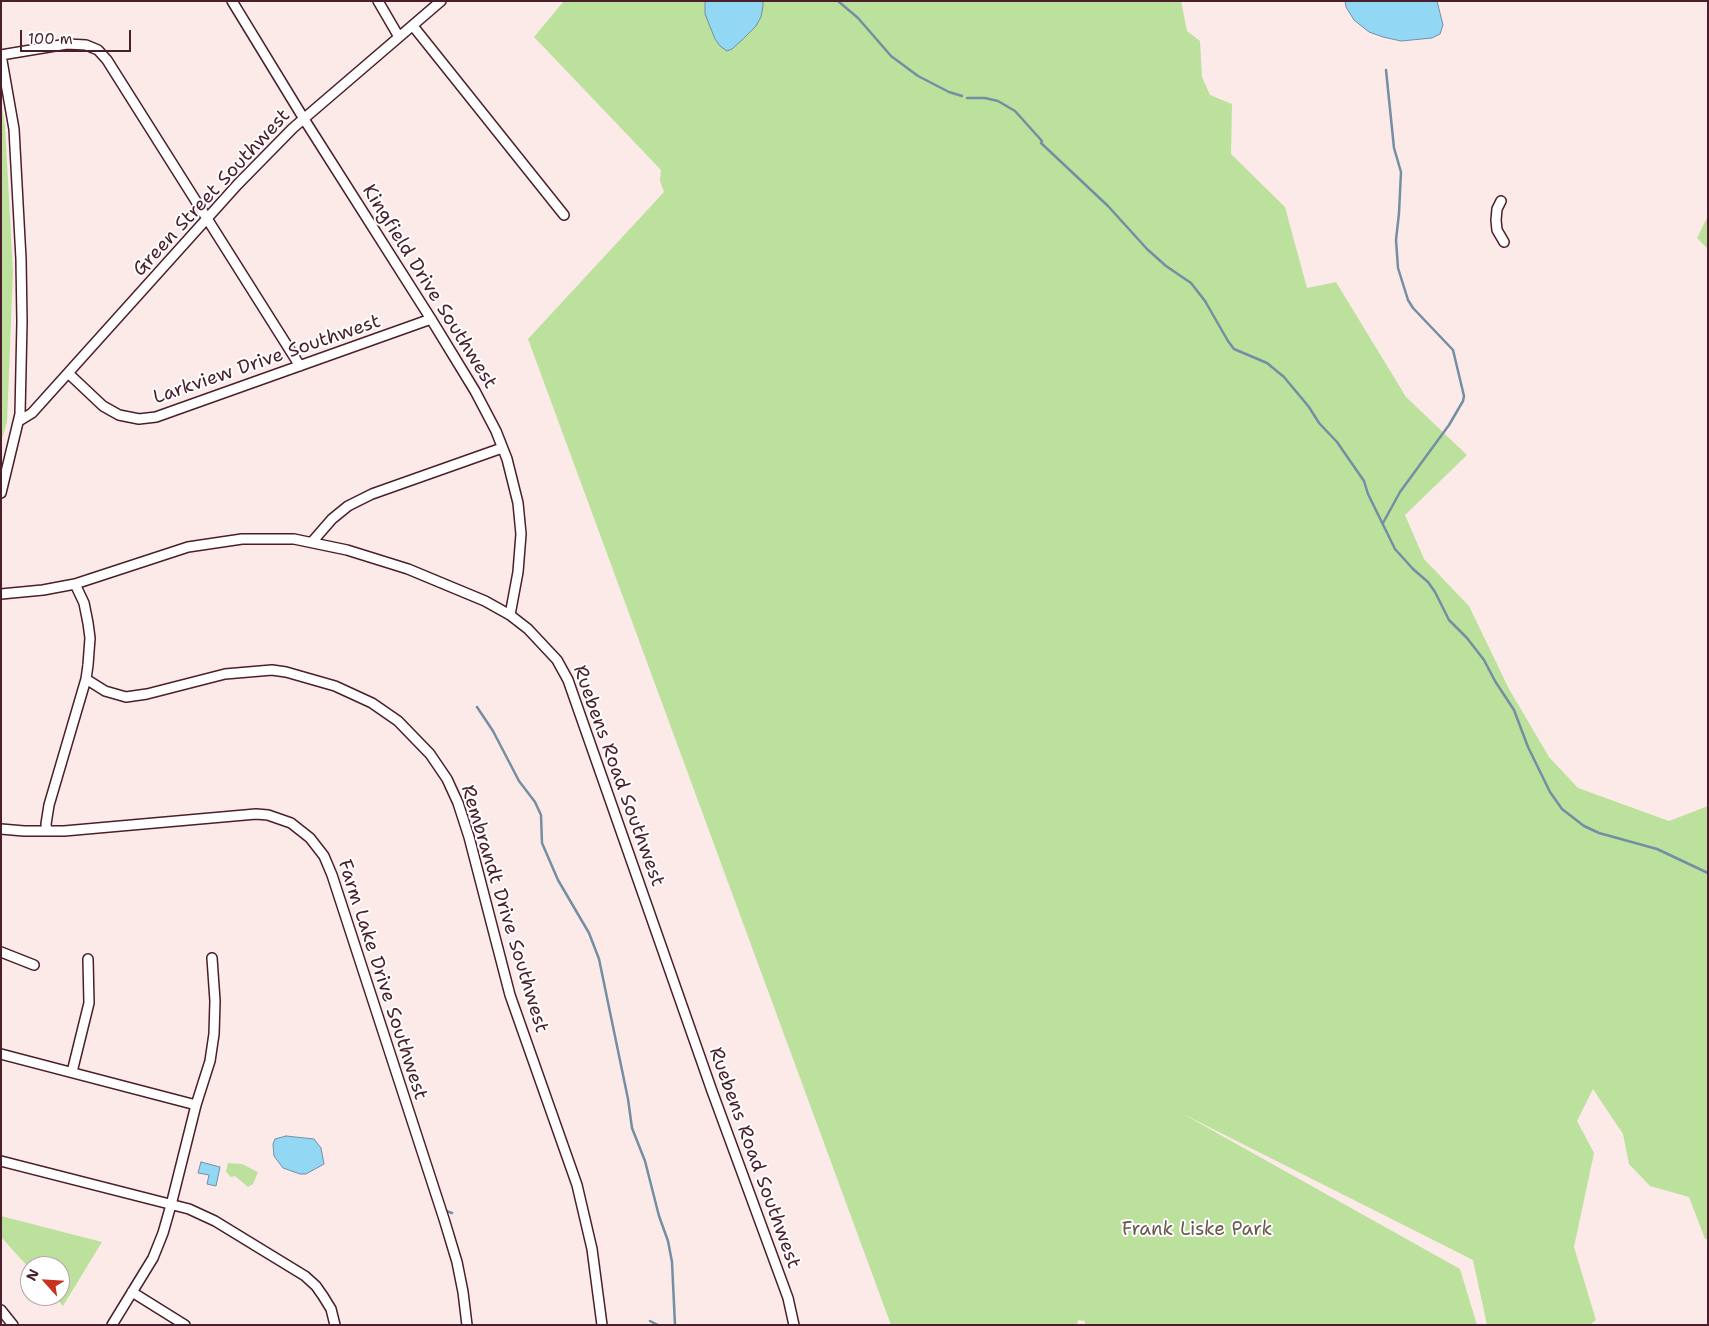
<!DOCTYPE html>
<style>
body{margin:0}
#map{position:relative;width:1709px;height:1326px;overflow:hidden;background:#fceae9;font-family:"Shantell Sans",sans-serif}
canvas{display:block}
.frame{position:absolute;inset:0;border:2px solid #4a1f2b;pointer-events:none}
.north{position:absolute;left:20px;top:1256px;width:50px;height:50px;box-sizing:border-box;background:#fff;border:1px solid #b7a5aa;border-radius:50%;rotate:296deg;font-size:14px;font-weight:700;line-height:20px;text-align:center;color:#4a1f2b}
.north::after{content:'';display:block;margin:auto;width:18px;height:22px;background:#c8321e;clip-path:polygon(50% 0,100% 100%,50% 72%,0 100%)}
.scale{position:absolute;left:20px;top:30px;width:111px;height:22px;box-sizing:border-box;border:2px solid #4a1f2b;border-top:0;padding-left:6px;font-size:15px;line-height:18px;white-space:nowrap;color:#4a1f2b;-webkit-text-stroke:4px #fff;paint-order:stroke}
</style>
<div id="map">
<canvas width="1709" height="1326"></canvas>
<div class="frame"></div>
<div class="north">N</div>
<div class="scale">100 m</div>
</div>
<script>
const c = document.querySelector('canvas').getContext('2d');
c.lineJoin = 'round';
function fillPath(path, color) {
  c.fillStyle = color;
  c.fill(path, 'evenodd');
}
function toPath(rows) {
  const path = new Path2D();
  for (const r of rows) {
    path.moveTo(r[0], r[1]);
    for (let i = 2; i < r.length; i += 2) path.lineTo(r[i], r[i + 1]);
  }
  return path;
}
function strokePath(path, color, width, dash) {
  c.strokeStyle = color;
  c.lineWidth = width;
  c.lineCap = dash ? 'butt' : 'round';
  c.setLineDash(dash || []);
  c.stroke(path);
}
function write(font, color, halo, rows, align = 'center') {
  c.font = font + ' "Shantell Sans",sans-serif';
  c.lineWidth = 4;
  c.setLineDash([]);
  c.textBaseline = 'middle';
  c.strokeStyle = halo;
  c.fillStyle = color;
  for (const [text, x, y, turn = 0] of rows) {
    c.save();
    c.translate(x, y);
    c.rotate((+turn || 0) * Math.PI / 180);
    c.textAlign = isNaN(turn) ? turn : align;
    if (halo) c.strokeText(text, 0, 0);
    c.fillText(text, 0, 0);
    c.restore();
  }
}
const green = toPath([
 [564,1,1181,1,1187,31,1200,41,1202,77,1210,95,1232,104,1231,154,1285,207,1307,288,1336,282,1406,397,1467,455,1405,515,1424,559,1469,606,1509,689,1549,757,1578,788,1669,821,1708,806,1708,1239,1705,1239,1689,1197,1650,1186,1629,1164,1623,1134,1593,1089,1577,1121,1594,1153,1574,1247,1596,1320,1590,1325,1487,1325,1473,1260,1183,1114,1460,1269,1477,1325,1085,1325,1085,1321,1078,1320,1077,1325,891,1325,528,339,664,192,660,181,661,170,534,37],
 [1,102,5,126,13,272,7,422,1,442],
 [1708,216,1708,249,1697,238],
 [228,1163,242,1164,258,1172,253,1184,248,1187,235,1176,231,1177,226,1172],
 [1,1216,102,1242,63,1306,54,1296,60,1296,60,1266,30,1266,30,1269,1,1237]
]);
const water = toPath([
 [705,1,763,1,763,6,761,17,756,26,743,39,732,49,727,51,720,46,715,39,705,14,705,1],
 [1345,1,1437,1,1443,25,1440,34,1432,38,1401,41,1383,37,1369,32,1354,20,1346,7,1345,1],
 [286,1136,314,1139,321,1148,324,1164,306,1174,300,1174,283,1168,274,1156,273,1144,275,1139,286,1136],
 [201,1162,220,1167,216,1186,207,1184,209,1175,198,1173,201,1162]
]);
const stream = toPath([
 [838,1,858,18,891,56,918,76,949,92,962,96],
 [967,98,985,98,998,101,1015,111,1042,141,1041,143,1108,206,1147,249,1166,266,1191,283,1205,301,1228,341,1234,349,1267,363,1284,377,1309,407,1319,423,1337,442,1364,481,1368,494,1395,549,1413,569,1428,582,1435,592,1449,620,1467,638,1484,660,1495,681,1514,710,1528,747,1550,792,1562,809,1584,826,1599,833,1657,849,1708,873],
 [1383,523,1400,492,1449,425,1463,401,1464,396,1453,350,1413,308,1408,300,1398,268,1396,240,1399,213,1401,172,1394,148,1386,70],
 [477,707,493,731,519,781,535,802,541,815,542,843,558,880,589,933,599,959,628,1099,632,1128,645,1161,659,1216,668,1241,672,1262,675,1325],
 [446,1211,452,1213],
 [650,1321,658,1325]
]);
const minor = toPath([
 [232,1,304,119,431,319,475,391,496,431,507,459,518,503,521,534,518,572,510,615],
 [378,1,399,37],
 [413,26,564,215],
 [1,55,67,44,86,45,98,50,107,60,300,366],
 [1,55,14,129,21,259,22,322,20,414,1,493],
 [1501,201,1497,209,1496,220,1497,230,1504,242],
 [68,373,103,406,119,415,139,419,156,417,431,319],
 [19,421,32,413,238,184,293,128,441,1],
 [312,542,332,519,348,506,372,494,502,448],
 [1,594,43,590,75,584,188,547,242,539,294,539,347,550,408,569,485,601,510,615,528,629,557,660,568,680,712,1091,788,1298,794,1325],
 [86,679,105,691,126,697,147,694,225,674,272,670,286,672,335,686,372,703,398,721,430,754,447,779,458,803,469,837,510,995,577,1185,592,1249,602,1325],
 [1,829,24,831,64,831,256,814,268,815,291,823,310,838,324,856,332,875,444,1219,457,1262,463,1292,467,1325],
 [47,831,46,824,49,805,86,679,88,665,90,638,88,623,84,603,75,584],
 [1,952,34,965],
 [1,1054,196,1105],
 [72,1072,89,1003,88,959],
 [1,1161,189,1209,215,1221,305,1276,316,1286,323,1296,331,1309,335,1325],
 [132,1292,185,1325],
 [1,1310,13,1325],
 [112,1325,153,1258,163,1233,171,1205,196,1105,210,1061,214,1034,215,1001,212,958]
]);
const streetNames = [
 ["Green Street Southwest",212,193,-47],
 ["Kingfield Drive Southwest",429,287,58],
 ["Larkview Drive Southwest",267,360,-19],
 ["Ruebens Road Southwest",618,776,70],
 ["Rembrandt Drive Southwest",504,909,73],
 ["Farm Lake Drive Southwest",382,980,72],
 ["Ruebens Road Southwest",754,1158,70]
];
const parkNames = [
 ["Frank Liske Park",1197,1230]
];
fillPath(green, '#bbe19c');
fillPath(water, '#92d8f4');
strokePath(water, '#758ea4', 1);
strokePath(stream, '#758ea4', 2.5);
strokePath(minor, '#4a1f2b', 12);
strokePath(minor, '#fff', 9);
write('19px', '#4a1f2b', '#fff', streetNames);
write('19px', '#6c594d', '#fff', parkNames);
</script>
